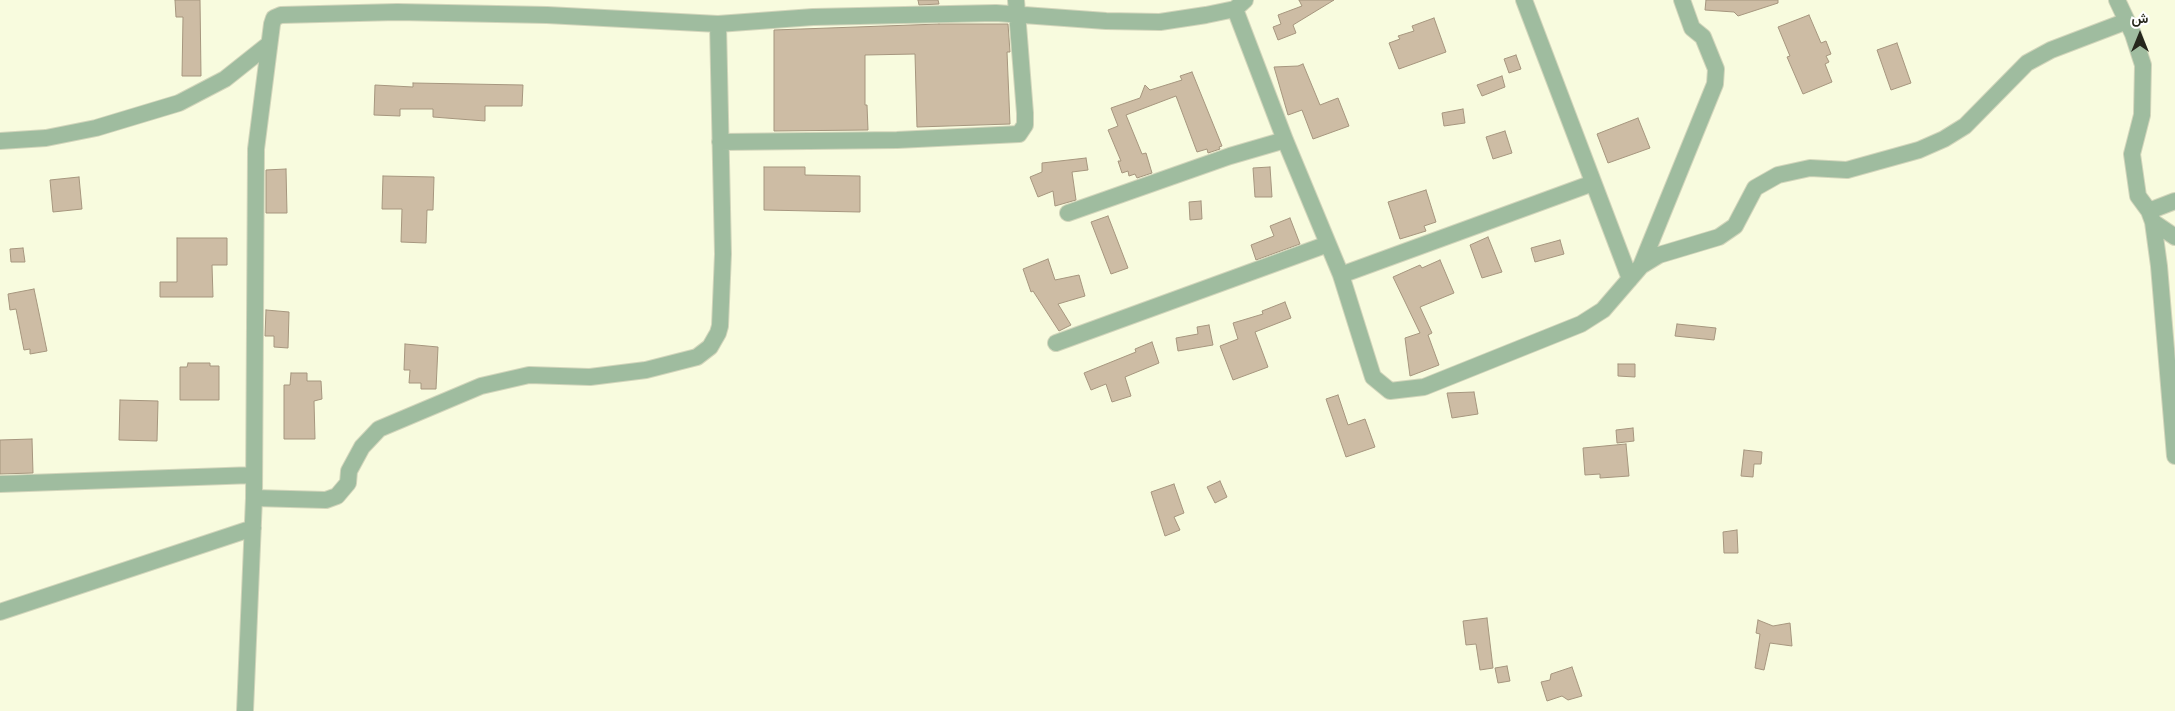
<!DOCTYPE html>
<meta charset="utf-8">
<style>
body{margin:0}
#map{position:relative;width:2175px;height:711px;overflow:hidden;background:#f8fbde;font-family:Overpass,Vazirmatn,sans-serif}
canvas{display:block}
.north{position:absolute;left:2115px;top:10px;width:50px;height:50px;-webkit-text-stroke:4px #fff;paint-order:stroke;rotate:0deg;font-size:14px;font-weight:700;line-height:20px;text-align:center;color:#26271c}
.north::after{content:'';display:block;margin:auto;width:18px;height:22px;background:#26271c;clip-path:polygon(50% 0,100% 100%,50% 72%,0 100%)}
</style>
<div id="map">
<canvas width="2175" height="711"></canvas>
<div class="north">ش</div>
</div>
<script>
const c = document.querySelector('canvas').getContext('2d');
c.lineJoin = 'round';
function fillPath(path, color) {
  c.fillStyle = color;
  c.fill(path, 'evenodd');
}
function toPath(rows) {
  const path = new Path2D();
  for (const r of rows) {
    path.moveTo(r[0], r[1]);
    for (let i = 2; i < r.length; i += 2) path.lineTo(r[i], r[i + 1]);
  }
  return path;
}
function strokePath(path, color, width, dash) {
  c.strokeStyle = color;
  c.lineWidth = width;
  c.lineCap = dash ? 'butt' : 'round';
  c.setLineDash(dash || []);
  c.stroke(path);
}
const building = toPath([
 [175,0,200,0,201,76,182,76,183,17,176,17,175,0],
 [918,0,938,0,939,4,919,5,918,0],
 [1299,0,1334,0,1293,25,1296,33,1278,40,1273,27,1281,24,1278,15,1302,6,1299,0],
 [1706,0,1778,0,1778,3,1738,16,1734,12,1705,10,1706,0],
 [1809,15,1821,43,1826,41,1831,54,1826,56,1829,62,1825,64,1832,82,1803,94,1787,57,1790,56,1778,27,1809,15],
 [1434,18,1446,52,1399,69,1389,43,1400,39,1398,36,1414,31,1412,26,1434,18],
 [939,24,1008,24,1010,52,1007,52,1010,124,917,127,915,54,865,55,865,105,867,105,868,130,774,131,774,30,939,24],
 [1897,43,1911,83,1891,90,1877,50,1897,43],
 [1516,55,1521,69,1509,73,1504,59,1516,55],
 [1303,64,1320,105,1338,98,1349,126,1313,139,1302,110,1288,115,1274,67,1298,66,1303,64],
 [1192,72,1222,146,1219,147,1220,149,1208,153,1207,149,1197,152,1176,96,1126,115,1142,154,1146,153,1152,173,1137,178,1135,174,1129,176,1128,171,1122,173,1118,161,1121,161,1108,130,1118,126,1111,108,1140,98,1145,85,1150,90,1182,80,1180,76,1192,72],
 [1502,76,1505,87,1482,96,1477,85,1502,76],
 [413,83,523,85,522,106,485,106,485,121,433,117,433,109,400,109,400,116,374,115,375,85,413,87,413,83],
 [1463,109,1465,123,1444,126,1442,113,1463,109],
 [1638,118,1650,148,1608,163,1597,134,1638,118],
 [1505,131,1512,153,1493,159,1486,137,1505,131],
 [1086,158,1088,170,1072,172,1076,200,1055,206,1053,191,1038,197,1030,177,1042,172,1042,163,1086,158],
 [764,167,805,167,805,175,860,176,860,212,764,210,764,167],
 [1270,167,1272,197,1255,197,1253,168,1270,167],
 [286,169,287,213,266,213,266,170,286,169],
 [383,176,434,177,433,210,427,210,426,243,401,242,402,209,382,209,383,176],
 [79,177,82,209,53,212,50,180,79,177],
 [1426,190,1436,222,1424,226,1426,231,1400,239,1388,202,1426,190],
 [1201,201,1202,219,1190,220,1189,202,1201,201],
 [1108,216,1128,268,1111,274,1091,222,1108,216],
 [1290,218,1300,244,1256,260,1251,245,1274,236,1270,226,1290,218],
 [1488,237,1502,272,1482,278,1470,245,1488,237],
 [177,238,227,238,227,265,212,265,213,297,160,297,160,282,177,282,177,238],
 [1560,240,1564,254,1535,262,1531,248,1560,240],
 [23,248,25,262,11,262,10,249,23,248],
 [1048,259,1055,280,1079,275,1085,296,1058,304,1071,325,1059,331,1033,291,1031,292,1023,269,1048,259],
 [1440,260,1454,293,1420,307,1432,333,1428,335,1439,365,1410,376,1405,338,1420,333,1393,277,1420,265,1422,268,1440,260],
 [34,289,47,351,30,354,30,349,24,350,16,309,10,310,8,294,34,289],
 [1285,302,1291,318,1255,332,1268,367,1233,380,1220,346,1238,339,1233,323,1263,314,1262,311,1285,302],
 [266,310,289,312,288,348,274,347,274,336,265,336,266,310],
 [1677,324,1716,328,1714,340,1675,336,1677,324],
 [1209,325,1213,345,1178,351,1176,338,1198,334,1197,327,1209,325],
 [1152,342,1159,363,1125,377,1131,396,1112,402,1106,384,1091,390,1084,373,1136,352,1135,349,1152,342],
 [405,344,438,347,436,389,421,389,421,383,409,383,410,370,404,370,405,344],
 [188,363,210,363,210,366,219,366,219,400,180,400,180,367,187,367,188,363],
 [1618,364,1635,364,1635,377,1618,376,1618,364],
 [291,373,307,373,307,381,321,381,322,399,314,401,315,439,284,439,284,385,290,385,291,373],
 [1474,392,1478,414,1452,418,1447,393,1474,392],
 [1338,395,1348,425,1365,419,1375,447,1346,457,1326,399,1338,395],
 [120,400,158,401,157,441,119,440,120,400],
 [1633,428,1634,441,1617,443,1616,430,1633,428],
 [32,439,33,473,0,474,0,440,32,439],
 [1626,444,1629,476,1600,478,1600,474,1585,475,1583,448,1626,444],
 [1744,450,1762,452,1761,464,1754,464,1753,477,1741,476,1744,450],
 [1220,481,1227,497,1215,503,1207,487,1220,481],
 [1174,484,1184,513,1174,517,1180,530,1165,536,1151,492,1174,484],
 [1737,530,1738,553,1724,553,1723,532,1737,530],
 [1487,618,1493,668,1480,670,1476,644,1466,645,1463,621,1487,618],
 [1758,620,1773,626,1790,623,1792,646,1770,643,1764,670,1755,668,1760,634,1756,633,1758,620],
 [1507,666,1510,681,1498,683,1495,668,1507,666],
 [1572,667,1582,696,1568,700,1562,696,1547,701,1541,682,1550,680,1551,674,1572,667]
]);
const street = toPath([
 [1524,0,1630,279],
 [2117,0,2133,34,2143,65,2142,115,2132,154,2138,196,2149,211,2153,222,2159,266,2175,456],
 [1235,9,1285,140,1341,275,1373,377,1390,391,1424,387,1581,324,1603,310,1641,266,1659,255,1719,237,1735,226,1755,188,1778,175,1810,168,1847,170,1919,150,1944,139,1965,126,2027,63,2051,50,2127,21],
 [0,141,46,138,96,128,179,103,225,79,269,44],
 [720,142,897,140,1019,134,1025,125,1025,113,1016,0],
 [2149,211,2175,201],
 [1068,213,1230,156,1285,140],
 [2153,222,2175,237],
 [1641,266,1715,84,1716,69,1703,37,1692,28,1682,0],
 [1341,275,1593,183],
 [1056,343,1328,244],
 [0,484,254,475],
 [254,498,326,500,337,496,348,483,349,471,362,447,379,429,481,386,529,375,590,377,646,370,697,357,710,347,718,333,720,326,723,254,718,24],
 [0,612,253,528],
 [245,711,254,498,256,149,272,24,274,18,281,15,397,12,547,15,718,24,813,17,996,13,1106,21,1160,22,1206,15,1235,9,1245,0]
]);
fillPath(building, '#cdbca4');
strokePath(building, '#a6967e', 1);
strokePath(street, '#d2d5bb', 18);
strokePath(street, '#9fbc9f', 16);
</script>
